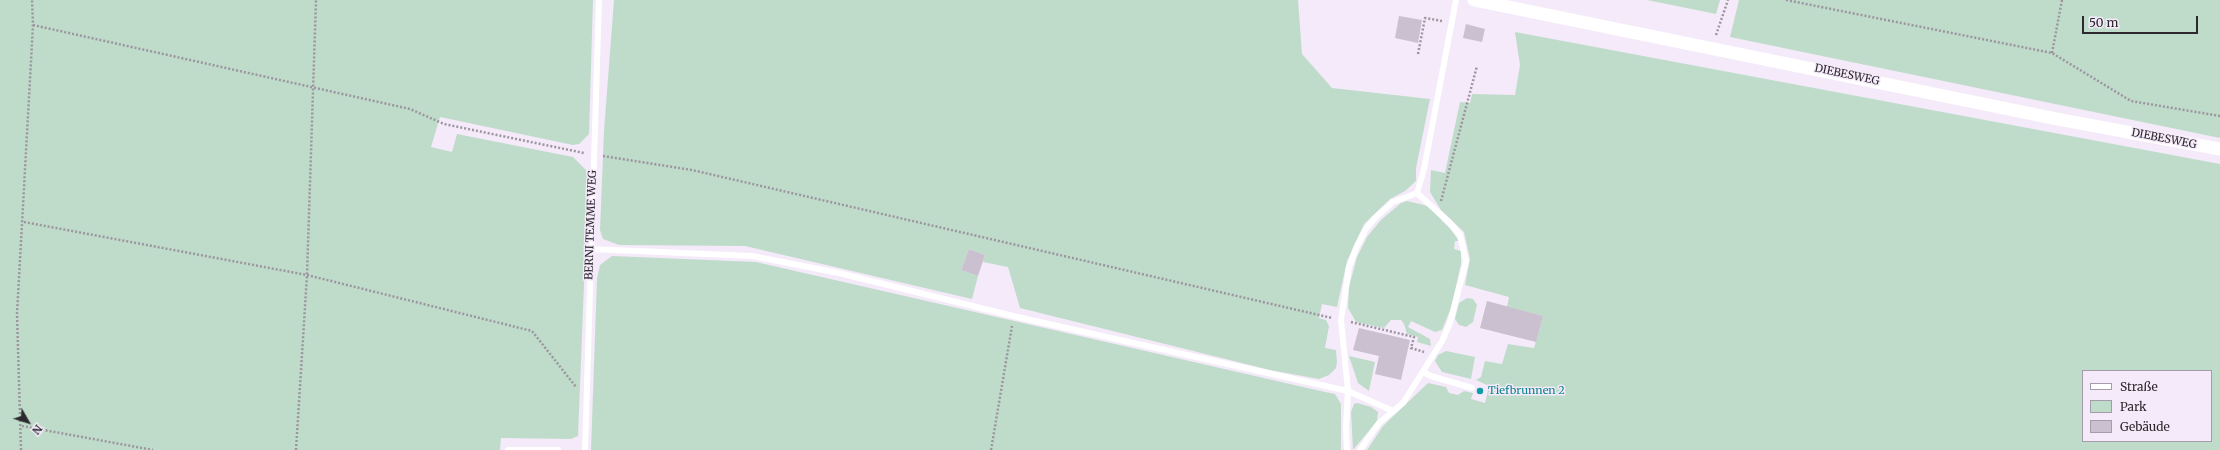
<!DOCTYPE html>
<meta charset="utf-8">
<style>
body{margin:0}
#map{position:relative;width:2220px;height:450px;overflow:hidden;background:#f4eaf9;font-family:Merriweather,serif}
canvas{display:block}
.legend{position:absolute;left:2082px;top:370px;width:130px;height:72px;box-sizing:border-box;background:#f4eaf9;border:1px solid #a49ca8;margin:0;padding:5px 7px;list-style:none;font-size:12px;color:#2c282e}
.legend li{display:flex;align-items:center;gap:8px;height:20px}
.legend b{width:20px;border:1px solid #a49ca8}
.north{position:absolute;left:8px;top:402px;width:40px;height:40px;-webkit-text-stroke:3px #f4eaf9;paint-order:stroke;rotate:129deg;font-size:11px;font-weight:700;line-height:16px;text-align:center;color:#2c282e}
.north::after{content:'';display:block;margin:auto;width:14px;height:18px;background:#2c282e;clip-path:polygon(50% 0,100% 100%,50% 72%,0 100%)}
.scale{position:absolute;left:2082px;top:16px;width:116px;height:18px;box-sizing:border-box;border:2px solid #2c282e;border-top:0;padding-left:5px;font-size:12px;line-height:14px;white-space:nowrap;color:#2c282e;-webkit-text-stroke:3px #f4eaf9;paint-order:stroke}
</style>
<div id="map">
<canvas width="2220" height="450"></canvas>
<ul class="legend">
<li><b style="height:5px;background:#fff"></b>Straße</li>
<li><b style="height:11px;background:#bfdcca"></b>Park</li>
<li><b style="height:11px;background:#cac0cf"></b>Gebäude</li>
</ul>
<div class="north">N</div>
<div class="scale">50 m</div>
</div>
<script>
const c = document.querySelector('canvas').getContext('2d');
c.lineJoin = 'round';
function fillPath(path, color) {
  c.fillStyle = color;
  c.fill(path, 'evenodd');
}
function toPath(rows) {
  const path = new Path2D();
  for (const r of rows) {
    path.moveTo(r[0], r[1]);
    for (let i = 2; i < r.length; i += 2) path.lineTo(r[i], r[i + 1]);
  }
  return path;
}
function strokePath(path, color, width, dash) {
  c.strokeStyle = color;
  c.lineWidth = width;
  c.lineCap = dash ? 'butt' : 'round';
  c.setLineDash(dash || []);
  c.stroke(path);
}
function write(font, color, halo, rows, align = 'center') {
  c.font = font + ' Merriweather,serif';
  c.lineWidth = 3;
  c.setLineDash([]);
  c.textBaseline = 'middle';
  c.strokeStyle = halo;
  c.fillStyle = color;
  for (const [text, x, y, turn = 0] of rows) {
    c.save();
    c.translate(x, y);
    c.rotate((+turn || 0) * Math.PI / 180);
    c.textAlign = isNaN(turn) ? turn : align;
    if (halo) c.strokeText(text, 0, 0);
    c.fillText(text, 0, 0);
    c.restore();
  }
}
const green = toPath([
 [0,0,593,0,589,134,579,144,573,145,440,117,431,147,452,152,457,134,573,157,586,170,588,184,578,436,571,439,501,438,500,450,0,450],
 [614,0,1298,0,1302,54,1332,88,1430,99,1416,168,1416,181,1405,191,1390,199,1364,224,1347,261,1337,307,1322,304,1319,318,1326,320,1329,326,1325,348,1336,350,1337,362,1336,368,1329,375,1319,379,1270,370,1020,308,1008,267,983,262,985,255,969,249,961,270,978,276,972,299,745,246,619,245,603,239,600,230,604,131],
 [1647,0,1720,0,1716,14],
 [1739,0,2220,0,2220,138,1730,37],
 [1515,32,2220,164,2220,450,1367,450,1383,426,1428,383,1446,387,1449,393,1458,395,1464,391,1473,393,1471,399,1485,403,1489,386,1476,380,1481,377,1485,361,1502,364,1508,344,1534,348,1543,316,1507,307,1509,297,1465,285,1470,259,1464,232,1441,210,1430,192,1431,170,1445,173,1460,102,1470,103,1472,94,1515,95,1520,65],
 [2083,371,2211,371,2211,441,2083,441],
 [1407,201,1428,206,1451,230,1459,241,1455,241,1454,249,1461,251,1461,264,1451,308,1442,330,1435,332,1411,321,1408,327,1430,339,1431,346,1417,342,1418,337,1407,334,1404,324,1401,320,1391,320,1384,328,1356,322,1348,308,1349,287,1357,257,1367,237,1381,220,1401,203],
 [612,256,756,262,1325,392,1335,394,1341,404,1341,450,591,450,597,279,600,265],
 [1467,298,1473,299,1477,305,1473,322,1466,327,1459,325,1455,319,1459,303],
 [1446,351,1475,357,1471,379,1442,372,1435,361,1438,355],
 [1349,356,1375,362,1369,391,1358,383],
 [1357,403,1371,407,1378,412,1377,421,1353,450,1351,412,1354,404]
]);
const building = toPath([
 [1399,16,1422,20,1418,43,1395,38],
 [1466,24,1485,29,1482,42,1463,38],
 [969,249,985,255,978,276,961,270],
 [1487,301,1543,316,1536,342,1480,328],
 [1359,328,1410,340,1401,380,1375,374,1379,356,1353,350]
]);
const path = toPath([
 [1786,0,2052,53,2131,101,2220,116],
 [33,25,410,109,444,124,584,153],
 [1716,35,1728,0],
 [2052,53,2062,0],
 [1418,54,1425,18,1442,21],
 [603,156,692,170,1332,318],
 [1441,201,1477,66],
 [24,222,307,275,532,331,576,387],
 [1351,322,1414,337,1411,348,1424,352],
 [22,426,153,450],
 [21,450,17,314,33,25,32,0],
 [296,450,307,275,316,0],
 [991,450,1012,326]
]);
const lane = toPath([
 [590,249,752,256,839,273,1013,316,1348,391,1393,411],
 [1423,372,1431,376,1472,388],
 [508,450,558,450],
 [585,450,599,0],
 [1347,450,1346,427,1348,391,1341,320,1349,267,1357,246,1366,229,1376,217,1393,202,1417,193],
 [1360,450,1379,423,1403,403,1442,341,1450,323,1466,261,1460,235,1450,223,1417,193,1424,169,1456,0]
]);
const street = toPath([
 [1474,0,2057,119,2220,149]
]);
const markers = [
 [1480,391,4,"#0f9aa8"]
];
const streetNames = [
 ["DIEBESWEG",1847,75,12],
 ["DIEBESWEG",2164,139,11],
 ["BERNI TEMME WEG",591,225,-88]
];
const cultureNames = [
 ["Tiefbrunnen 2",1488,391]
];
fillPath(green, '#bfdcca');
fillPath(building, '#cac0cf');
strokePath(path, '#9c95a0', 2.5, [2, 2]);
strokePath(lane, '#fff', 6);
strokePath(street, '#fff', 13);
for (const [x, y, r, color] of markers) {
  const dot = new Path2D();
  dot.arc(x, y, r, 0, 2 * Math.PI);
  c.fillStyle = color;
  c.fill(dot);
  strokePath(dot, '#f4eaf9', 1.5);
}
write('11px', '#2c282e', '#f4eaf9', streetNames);
write('11px', '#0d838f', '#f4eaf9', cultureNames, 'left');
</script>
